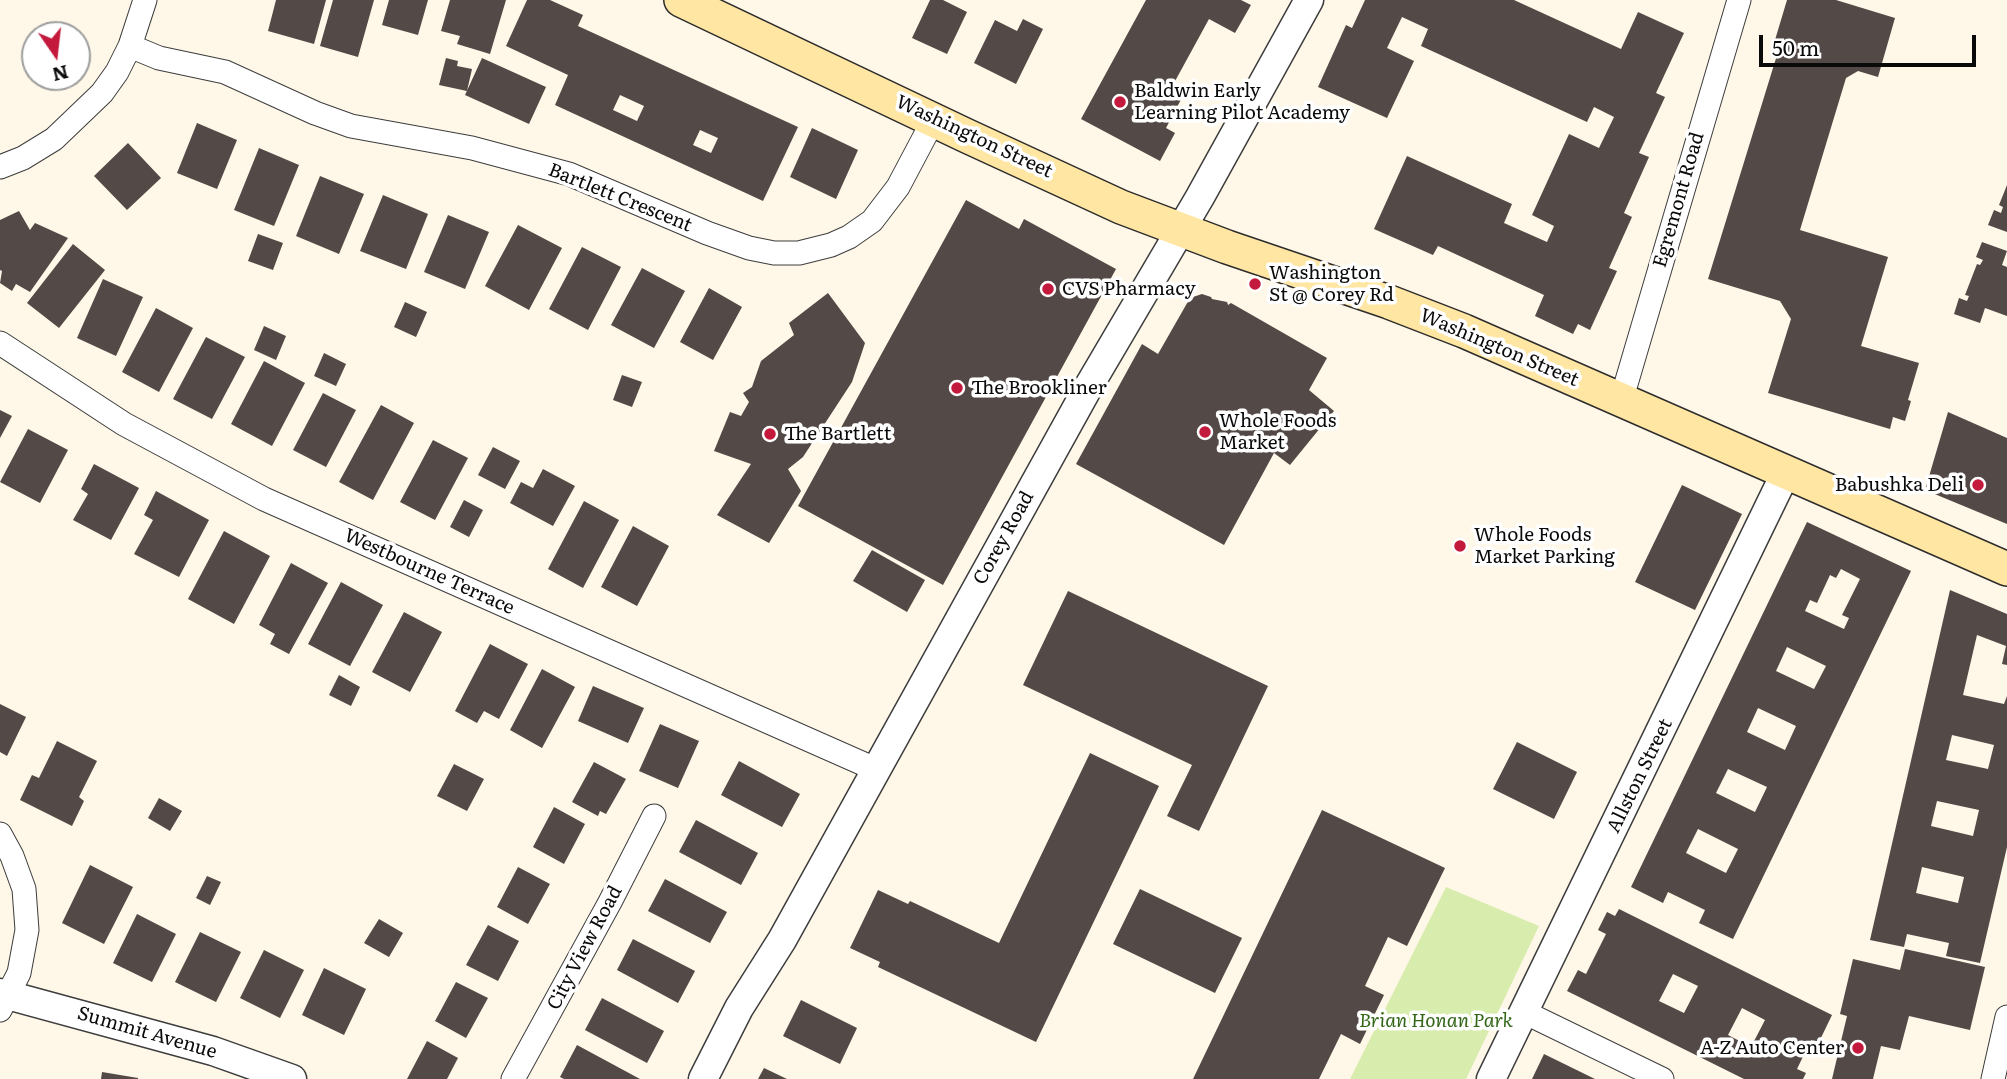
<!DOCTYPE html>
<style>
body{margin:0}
#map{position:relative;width:2007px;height:1079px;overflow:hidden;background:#fff7e7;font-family:Literata,serif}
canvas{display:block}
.north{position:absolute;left:21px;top:21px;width:70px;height:70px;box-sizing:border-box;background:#fff;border:2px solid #9d9d9d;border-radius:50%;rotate:166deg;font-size:19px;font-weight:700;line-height:28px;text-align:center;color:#0a0a0a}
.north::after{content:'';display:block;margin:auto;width:24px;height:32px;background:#c3193c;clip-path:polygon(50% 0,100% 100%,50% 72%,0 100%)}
.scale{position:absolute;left:1759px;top:35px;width:217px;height:32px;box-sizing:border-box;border:4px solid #0a0a0a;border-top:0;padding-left:9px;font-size:21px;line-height:24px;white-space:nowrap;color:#0a0a0a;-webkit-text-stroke:5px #fff;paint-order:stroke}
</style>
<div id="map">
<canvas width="2007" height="1079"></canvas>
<div class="north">N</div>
<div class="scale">50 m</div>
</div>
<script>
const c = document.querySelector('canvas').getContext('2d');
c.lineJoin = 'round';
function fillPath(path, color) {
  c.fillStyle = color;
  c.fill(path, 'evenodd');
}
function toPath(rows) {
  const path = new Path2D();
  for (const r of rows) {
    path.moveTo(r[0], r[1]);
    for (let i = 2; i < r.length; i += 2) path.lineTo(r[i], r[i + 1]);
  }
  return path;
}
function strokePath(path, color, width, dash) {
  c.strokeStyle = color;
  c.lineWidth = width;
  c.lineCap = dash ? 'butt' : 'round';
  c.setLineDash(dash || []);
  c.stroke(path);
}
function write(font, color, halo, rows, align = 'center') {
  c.font = font + ' Literata,serif';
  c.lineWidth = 7;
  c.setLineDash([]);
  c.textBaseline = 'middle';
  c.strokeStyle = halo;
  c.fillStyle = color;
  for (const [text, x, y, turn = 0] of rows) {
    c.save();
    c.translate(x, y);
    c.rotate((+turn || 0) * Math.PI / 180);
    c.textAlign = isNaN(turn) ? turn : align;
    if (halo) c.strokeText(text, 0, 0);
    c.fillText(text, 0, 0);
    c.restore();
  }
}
const green = toPath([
 [1446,887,1539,926,1466,1079,1350,1079]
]);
const building = toPath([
 [276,0,326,0,314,44,268,31],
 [333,0,374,0,358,57,320,46],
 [389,0,428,0,418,35,382,25],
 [450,0,506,0,490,54,457,44,460,36,441,31],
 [527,0,550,0,583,15,578,26,798,127,763,201,555,105,568,75,506,46],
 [620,95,644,106,637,121,613,110],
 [700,130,718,138,711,153,693,145],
 [930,0,943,0,967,12,947,54,912,38],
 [1146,0,1241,0,1251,5,1235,33,1209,19,1174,83,1186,90,1166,128,1175,133,1160,161,1081,119],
 [1365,0,1514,0,1621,49,1638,12,1684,33,1656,93,1665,97,1639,153,1649,157,1624,213,1632,217,1609,268,1617,271,1590,330,1578,324,1573,334,1535,316,1544,295,1438,246,1433,255,1374,229,1407,156,1512,204,1504,223,1547,242,1554,226,1532,215,1569,134,1599,148,1614,117,1594,107,1587,122,1421,46,1428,29,1402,17,1387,48,1414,61,1387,118,1318,87,1346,25,1352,28],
 [1787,0,1836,0,1895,18,1878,77,1858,71,1846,78,1800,230,1888,257,1861,346,1919,363,1908,400,1911,401,1905,421,1893,417,1890,429,1768,393,1791,319,1780,301,1708,279,1781,42,1775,40],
 [1023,19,1043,29,1016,84,974,63,995,20,1017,31],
 [446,58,458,61,457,66,472,69,467,91,439,85],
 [482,58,546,87,529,124,465,95],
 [197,123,237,140,217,189,177,173],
 [812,128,858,150,836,199,790,177],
 [128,143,161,178,127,210,94,176],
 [259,148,299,165,274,226,234,210],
 [320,176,364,194,339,254,296,236],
 [2007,185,2007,232,1988,225,1994,210,2001,213,2003,207,1999,205],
 [383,195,428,214,406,269,360,251],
 [966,200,1019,229,1024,219,1116,269,943,585,798,506],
 [19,211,30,230,35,223,68,238,30,292,16,284,12,291,0,283,2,271,0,270,0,220],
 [448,215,489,232,465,289,424,272],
 [518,225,562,248,529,310,485,286],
 [258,234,283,243,273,270,248,261],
 [1982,242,2007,251,2002,265,2007,267,2007,316,1985,308,1980,323,1954,314,1959,298,1967,301,1969,296,1965,295,1977,264,1980,265,1983,260,1976,257],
 [73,244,105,270,59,328,27,303],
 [582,247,621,267,588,330,549,309],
 [642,268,685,291,654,348,611,325],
 [103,279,143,297,116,356,77,338],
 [709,288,742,307,713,360,680,342],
 [828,293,865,343,852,382,803,457,788,469,801,491,769,543,717,515,751,464,714,451,730,412,741,416,749,402,743,393,752,387,761,361,794,335,789,323],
 [1202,294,1211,297,1212,299,1227,302,1228,305,1231,303,1327,358,1309,390,1334,411,1290,465,1274,453,1224,545,1076,464,1142,344,1158,354,1190,298],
 [405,302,427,312,416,337,394,327],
 [156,308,193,328,159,392,122,372],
 [264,326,286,336,276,360,254,350],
 [206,337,245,357,212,419,173,399],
 [324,353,346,364,336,386,314,376],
 [264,361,305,383,272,446,231,424],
 [622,375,642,382,632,407,613,400],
 [323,393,356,410,326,467,293,450],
 [381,405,414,423,373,500,339,482],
 [0,410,12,416,0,438],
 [1948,412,2007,438,2007,524,1925,490],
 [28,429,68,450,40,503,0,482],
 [433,440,468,458,435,520,400,502],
 [493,447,520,461,505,489,478,475],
 [94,464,139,488,111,540,73,520,88,494,81,489],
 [543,469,575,486,553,526,510,503,521,482,533,488],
 [1682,485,1742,514,1695,610,1635,582],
 [156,491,209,520,179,577,134,554,153,520,144,515],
 [464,500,483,510,469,537,450,527],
 [584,501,619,520,583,588,548,569],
 [1807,522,1911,571,1733,939,1699,923,1705,910,1668,892,1663,903,1631,887],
 [1841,569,1860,579,1842,615,1849,618,1844,629,1805,611,1810,600,1817,603,1830,575,1836,578],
 [1787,647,1826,666,1814,689,1776,671],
 [1758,708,1796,726,1785,750,1747,732],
 [1728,769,1767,787,1755,812,1716,793],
 [1698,829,1738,849,1726,873,1686,853],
 [633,526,669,546,637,606,601,587],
 [224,531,270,556,234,624,188,599],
 [872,550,925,580,907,612,853,581],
 [291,563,328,583,289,654,270,644,275,634,259,625],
 [341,582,383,605,350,666,308,644],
 [1950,590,2007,614,2007,665,2002,664,2006,646,1977,635,1963,695,2004,704,2007,696,2007,847,1980,963,1946,956,1949,943,1907,934,1904,947,1870,940],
 [1952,735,1994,745,1988,769,1946,760],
 [1937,801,1979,810,1973,836,1931,826],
 [1922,867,1964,877,1958,903,1916,893],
 [1068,591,1268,686,1199,831,1167,816,1192,765,1023,685],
 [404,612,442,632,410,692,372,672],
 [490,644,528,664,499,719,484,711,477,723,455,711],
 [542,669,575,687,542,748,510,730],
 [339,675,360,687,351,706,329,695],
 [593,686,644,708,628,743,578,721],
 [0,704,26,717,7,756,0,752],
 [660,724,699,741,678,788,639,771],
 [57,741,97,761,79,797,84,801,72,826,20,800,32,775,39,778],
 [1517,742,1577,772,1554,819,1493,789],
 [1090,753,1159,786,1036,1042,878,967,880,962,850,948,878,890,908,904,910,901,999,943],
 [739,761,800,794,782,827,721,795],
 [594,762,626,779,606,814,600,811,598,816,572,802],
 [454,764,484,779,467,811,437,796],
 [159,798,182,811,170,831,148,818],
 [554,807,585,824,564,864,533,847],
 [1322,810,1445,868,1407,946,1388,937,1365,986,1384,995,1360,1044,1341,1034,1319,1079,1193,1079],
 [696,820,758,853,741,885,679,852],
 [90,865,133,887,104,944,62,923],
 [518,867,550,884,528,924,497,907],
 [207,876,221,882,210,905,196,898],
 [665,879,727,912,710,943,648,911],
 [1140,889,1242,938,1215,993,1113,944],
 [1619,909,1832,1015,1818,1044,1811,1040,1797,1069,1806,1073,1803,1079,1744,1079,1567,991,1578,970,1586,974,1606,934,1598,930,1607,912,1615,916],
 [1673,974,1698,986,1684,1013,1659,1001],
 [1742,1008,1765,1020,1751,1047,1728,1035],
 [137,914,176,934,152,982,113,963],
 [379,919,403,933,389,957,364,943],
 [488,925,519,941,498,981,466,965],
 [200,932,241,952,216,1002,175,982],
 [633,939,695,971,678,1003,617,970],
 [1905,949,1985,967,1970,1030,1909,1016,1900,1050,1881,1046,1873,1079,1832,1079,1847,1016,1840,1014,1853,959,1900,970],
 [264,950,304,970,280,1018,240,998],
 [324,968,366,989,344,1035,302,1015],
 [456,982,488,998,466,1038,435,1021],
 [602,998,664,1031,647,1063,585,1030],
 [801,1000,857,1028,840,1064,783,1036],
 [427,1041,458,1058,447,1079,407,1079],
 [577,1045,640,1079,564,1079,560,1077],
 [1544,1054,1595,1079,1532,1079],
 [764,1068,787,1079,758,1079],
 [102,1072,138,1078,138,1079,101,1079]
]);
const minor = toPath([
 [130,46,159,58,225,72,315,113,351,126,472,148,569,174,707,233,749,248,774,253,799,253,831,245,849,237,872,221,898,187,934,119],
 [0,167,23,158,54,139,102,93,117,72,130,46,145,0],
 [0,343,124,424,264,499,875,769],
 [1621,401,1739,0],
 [0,834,12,856,24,889,27,930,19,973,0,1010],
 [1524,1012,1662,1079],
 [513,1079,610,902,654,816],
 [1993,1079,2007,1017]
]);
const tertiary = toPath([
 [0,993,213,1051,292,1079],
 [703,1079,739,1008,782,940,1090,384,1200,197,1309,0],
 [1491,1079,1786,472]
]);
const secondary = toPath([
 [681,0,967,136,1121,207,1227,247,1389,302,1464,331,2007,569]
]);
const markers = [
 [1120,102,7,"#c3193c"],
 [1255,284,7,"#c3193c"],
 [1048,289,7,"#c3193c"],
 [957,388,7,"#c3193c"],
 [1205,432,7,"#c3193c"],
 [770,434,7,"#c3193c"],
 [1978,485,7,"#c3193c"],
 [1460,546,7,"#c3193c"],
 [1858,1048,7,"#c3193c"]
];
const poiNames = [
 ["Baldwin Early",1134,91],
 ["Learning Pilot Academy",1134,113],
 ["Washington",1269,273],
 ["St @ Corey Rd",1269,295],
 ["CVS Pharmacy",1062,289],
 ["The Brookliner",971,388],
 ["Whole Foods",1219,421],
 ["Market",1219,443],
 ["The Bartlett",784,434],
 ["Babushka Deli",1964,485,"right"],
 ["Whole Foods",1474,535],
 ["Market Parking",1474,557],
 ["A-Z Auto Center",1844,1048,"right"]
];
const streetNames = [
 ["Washington Street",974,137,25],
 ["Bartlett Crescent",620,198,22],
 ["Egremont Road",1679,200,-74],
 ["Washington Street",1499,348,23],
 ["Corey Road",1004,538,-61],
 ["Westbourne Terrace",429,572,24],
 ["Allston Street",1640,776,-64],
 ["City View Road",585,948,-62],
 ["Summit Avenue",147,1033,16]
];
const parkNames = [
 ["Brian Honan Park",1436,1021]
];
fillPath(green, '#d8ecae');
fillPath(building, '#534946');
strokePath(minor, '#3d3d3d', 25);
strokePath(tertiary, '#3d3d3d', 31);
strokePath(secondary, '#2c2c2c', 36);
strokePath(minor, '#fff', 23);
strokePath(tertiary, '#fff', 28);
strokePath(secondary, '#ffe6a2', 33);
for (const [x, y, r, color] of markers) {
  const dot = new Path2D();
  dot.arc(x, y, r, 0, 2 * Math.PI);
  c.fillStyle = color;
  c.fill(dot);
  strokePath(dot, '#fff', 2.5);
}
write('19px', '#0a0a0a', '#fff', poiNames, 'left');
write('19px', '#0a0a0a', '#fff', streetNames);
write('italic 19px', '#336517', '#fff', parkNames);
</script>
